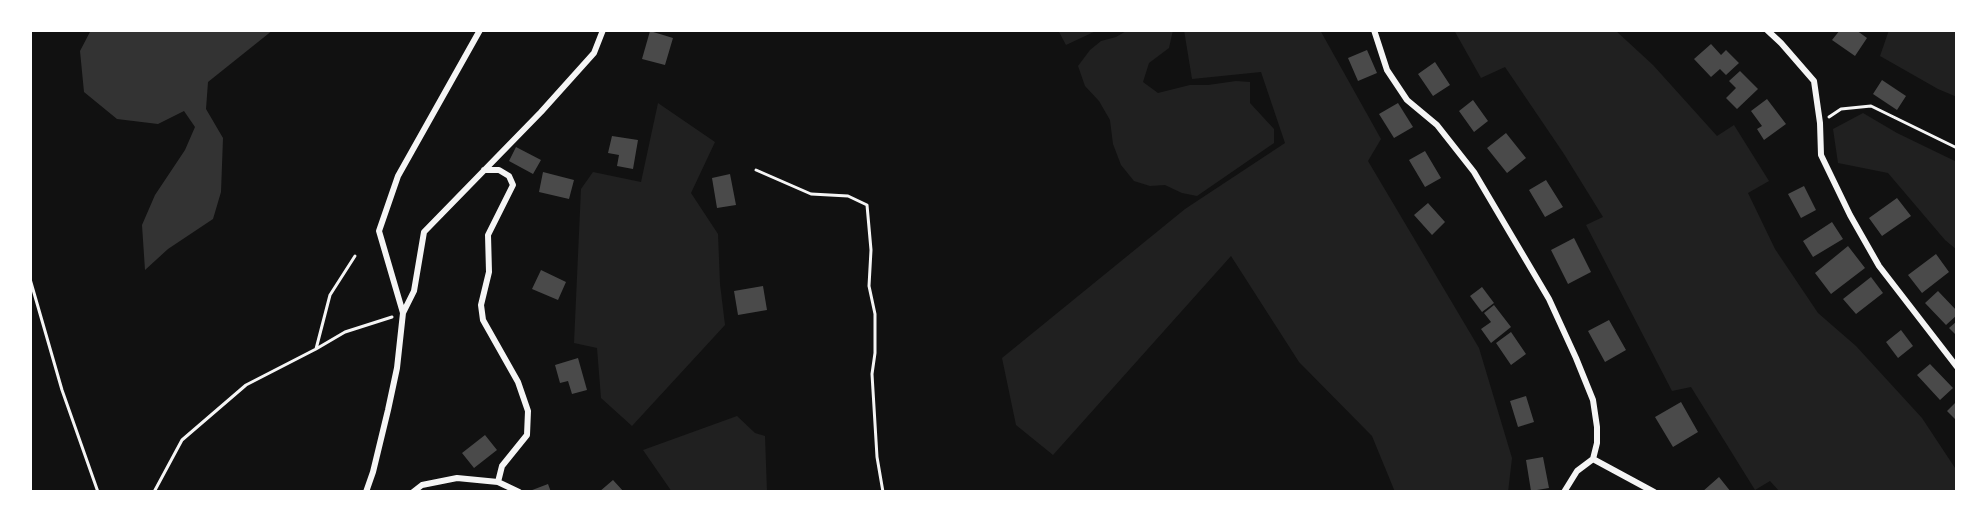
<!DOCTYPE html>
<style>
body{margin:0}
#map{position:relative;width:1987px;height:522px;overflow:hidden;background:#111;font-family:"Open Sans",sans-serif}
canvas{display:block}
.frame{position:absolute;inset:0;border:32px solid #fff;pointer-events:none}
</style>
<div id="map">
<canvas width="1987" height="522"></canvas>
<div class="frame"></div>
</div>
<script>
const c = document.querySelector('canvas').getContext('2d');
c.lineJoin = 'round';
function fillPath(path, color) {
  c.fillStyle = color;
  c.fill(path, 'evenodd');
}
function toPath(rows) {
  const path = new Path2D();
  for (const r of rows) {
    path.moveTo(r[0], r[1]);
    for (let i = 2; i < r.length; i += 2) path.lineTo(r[i], r[i + 1]);
  }
  return path;
}
function strokePath(path, color, width, dash) {
  c.strokeStyle = color;
  c.lineWidth = width;
  c.lineCap = dash ? 'butt' : 'round';
  c.setLineDash(dash || []);
  c.stroke(path);
}
const green = toPath([
 [1058,30,1098,30,1066,45],
 [1128,30,1173,30,1169,48,1149,63,1143,82,1158,93,1190,85,1208,85,1236,81,1250,82,1250,103,1274,129,1274,143,1197,196,1182,193,1165,185,1150,186,1134,181,1121,165,1113,144,1110,120,1099,101,1085,86,1078,66,1090,50,1101,41,1116,37],
 [1184,30,1320,30,1381,139,1368,161,1479,348,1512,458,1508,492,1395,492,1372,436,1299,362,1231,256,1053,455,1016,425,1002,358,1185,209,1285,143,1261,72,1192,79],
 [1454,30,1615,30,1653,65,1717,136,1734,125,1769,181,1748,193,1775,249,1818,313,1856,346,1922,418,1957,471,1957,492,1780,492,1770,481,1755,490,1691,387,1672,391,1586,225,1603,217,1564,154,1505,67,1481,78],
 [1889,30,1957,30,1957,97,1938,89,1880,56],
 [658,103,715,142,691,193,718,234,720,284,725,325,632,426,601,398,597,348,574,343,581,189,593,172,641,182],
 [1863,113,1897,133,1957,162,1957,250,1945,240,1888,173,1838,163,1833,129],
 [737,416,755,433,765,436,767,492,672,492,643,450]
]);
const water = toPath([
 [91,30,273,30,208,82,206,109,223,138,221,192,213,219,168,249,145,270,142,225,155,195,185,150,195,127,184,111,158,124,117,119,84,92,80,51]
]);
const building = toPath([
 [1840,30,1856,30,1867,38,1855,56,1832,40],
 [650,31,673,38,665,65,642,59],
 [1711,44,1721,55,1726,50,1739,63,1726,75,1720,69,1711,77,1694,59],
 [1367,50,1377,73,1358,81,1348,58],
 [1435,62,1450,85,1433,96,1418,74],
 [1740,71,1758,89,1737,109,1726,98,1736,88,1729,81],
 [1882,80,1906,96,1897,110,1873,94],
 [1767,99,1786,124,1764,140,1757,129,1762,126,1751,111],
 [1473,100,1488,121,1474,132,1459,111],
 [1398,103,1413,127,1394,138,1379,114],
 [1506,133,1526,158,1507,173,1487,148],
 [612,136,638,140,633,169,617,166,619,155,608,153],
 [516,147,541,160,533,174,509,161],
 [1425,151,1441,178,1425,187,1409,160],
 [543,172,574,180,569,199,539,192],
 [730,174,736,205,717,208,712,178],
 [1546,180,1563,207,1545,217,1529,190],
 [1804,186,1816,210,1801,218,1788,194],
 [1897,198,1911,216,1882,236,1869,218],
 [1428,203,1445,222,1432,235,1414,215],
 [1832,222,1843,239,1813,257,1803,241],
 [1574,238,1591,272,1568,284,1551,250],
 [1848,246,1865,268,1831,294,1815,273],
 [1936,254,1949,272,1922,293,1908,275],
 [541,270,566,282,558,300,532,289],
 [1871,277,1883,293,1856,314,1843,299],
 [763,286,767,310,738,315,734,291],
 [1482,287,1494,303,1482,312,1470,296],
 [1938,291,1957,311,1957,315,1946,325,1925,303],
 [1494,305,1511,327,1491,343,1481,329,1491,322,1484,313],
 [1609,320,1626,350,1605,362,1588,331],
 [1957,321,1957,336,1949,328],
 [1901,330,1913,346,1898,358,1886,342],
 [1511,332,1526,354,1511,365,1496,343],
 [578,358,587,390,572,394,568,381,560,383,555,365],
 [1930,364,1953,388,1940,400,1917,375],
 [1526,396,1534,422,1518,427,1510,401],
 [1957,401,1957,421,1947,411],
 [1681,402,1698,432,1673,447,1655,417],
 [485,435,497,450,474,468,462,453],
 [1543,457,1549,488,1531,491,1526,460],
 [1719,477,1731,492,1702,492],
 [613,480,624,492,599,492],
 [548,484,551,492,527,492]
]);
const path = toPath([
 [1829,117,1841,109,1871,106,1957,148],
 [756,170,811,194,848,196,867,205,871,250,869,286,875,314,875,353,872,374,877,457,883,492],
 [30,279,62,390,98,492],
 [316,349,345,332,392,317],
 [154,492,182,440,246,385,316,349,330,295,355,256]
]);
const minor = toPath([
 [1374,30,1387,70,1407,100,1437,125,1474,172,1549,299,1576,358,1593,400,1597,427,1597,443,1593,459,1577,471,1564,492],
 [1767,30,1781,43,1814,81,1820,123,1821,155,1850,215,1879,266,1957,367],
 [484,170,499,170,509,176,513,185,488,235,489,272,481,305,483,320,518,382,528,411,527,435,502,466,498,482],
 [403,313,414,291,424,232,541,112,594,53,603,30],
 [1593,459,1654,492],
 [366,492,373,472,388,410,397,368,403,313,379,231,398,176,480,30],
 [413,492,422,485,457,478,498,482,519,492]
]);
fillPath(green, '#202020');
fillPath(water, '#333');
fillPath(building, '#4a4a4a');
strokePath(path, '#f5f5f5', 3);
strokePath(minor, '#f5f5f5', 6);
</script>
